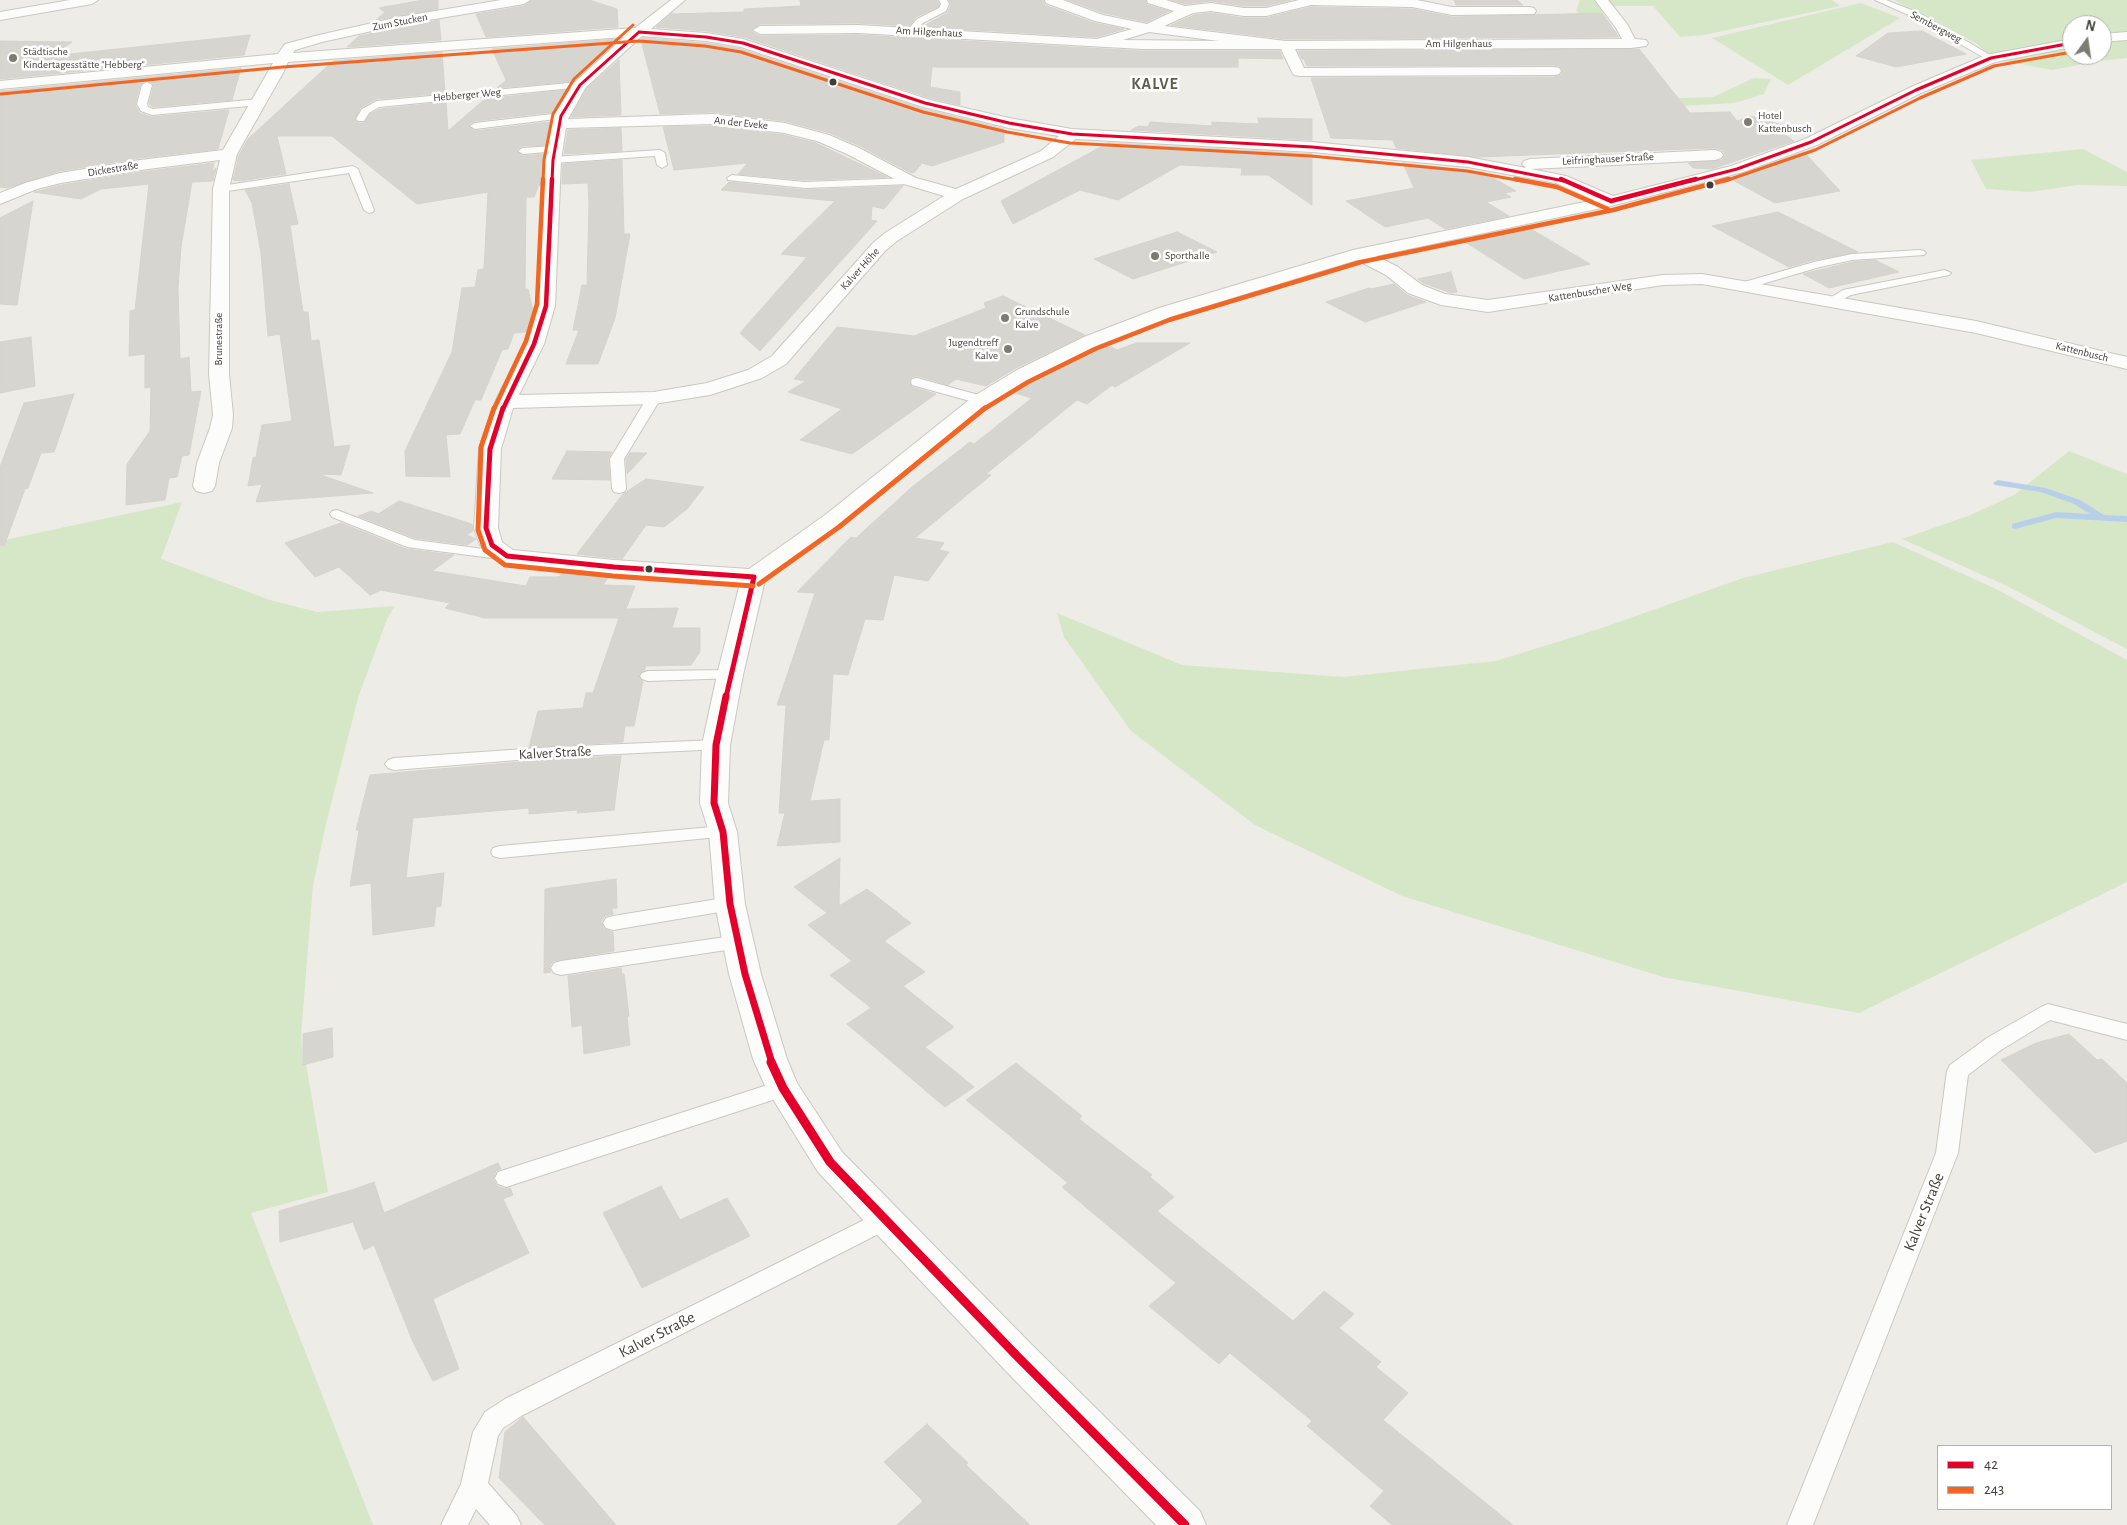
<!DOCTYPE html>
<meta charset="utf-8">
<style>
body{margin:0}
#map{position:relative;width:2127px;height:1525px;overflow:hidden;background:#edece6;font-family:"Alegreya Sans",sans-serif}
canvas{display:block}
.legend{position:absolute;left:1937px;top:1445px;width:175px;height:65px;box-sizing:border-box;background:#fff;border:1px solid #b3b2ae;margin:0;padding:6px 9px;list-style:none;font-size:15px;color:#413e34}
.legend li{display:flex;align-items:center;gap:10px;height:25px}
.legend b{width:25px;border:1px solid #b3b2ae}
.north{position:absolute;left:2062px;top:15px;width:50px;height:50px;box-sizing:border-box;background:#fff;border:1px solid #b3b2ae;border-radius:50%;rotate:14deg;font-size:14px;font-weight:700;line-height:20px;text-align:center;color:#413e34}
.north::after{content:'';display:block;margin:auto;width:18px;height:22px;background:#7d7b72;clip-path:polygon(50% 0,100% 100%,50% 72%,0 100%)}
</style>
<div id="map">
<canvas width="2127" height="1525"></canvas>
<ul class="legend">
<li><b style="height:6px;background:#e4002b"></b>42</li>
<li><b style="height:6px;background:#f26522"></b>243</li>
</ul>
<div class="north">N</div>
</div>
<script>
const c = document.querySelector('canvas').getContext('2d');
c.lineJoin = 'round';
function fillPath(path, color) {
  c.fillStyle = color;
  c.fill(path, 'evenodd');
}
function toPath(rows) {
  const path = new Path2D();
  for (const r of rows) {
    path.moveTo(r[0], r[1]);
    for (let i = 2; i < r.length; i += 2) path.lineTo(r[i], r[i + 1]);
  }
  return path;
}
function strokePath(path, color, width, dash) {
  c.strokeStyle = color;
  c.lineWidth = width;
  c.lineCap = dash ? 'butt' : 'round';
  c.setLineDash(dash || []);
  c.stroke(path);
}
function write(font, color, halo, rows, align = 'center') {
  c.font = font + ' "Alegreya Sans",sans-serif';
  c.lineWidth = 5;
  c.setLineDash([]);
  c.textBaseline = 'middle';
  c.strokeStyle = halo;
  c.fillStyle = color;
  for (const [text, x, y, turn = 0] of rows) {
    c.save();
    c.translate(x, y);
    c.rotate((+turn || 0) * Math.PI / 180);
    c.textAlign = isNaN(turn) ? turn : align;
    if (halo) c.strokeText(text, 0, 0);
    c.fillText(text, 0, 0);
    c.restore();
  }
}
const green = toPath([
 [1580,0,1832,0,1840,6,1704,35,1680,37,1653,6,1603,6,1607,13,1579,13,1576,11],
 [1894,0,2127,0,2127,58,2099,61,2052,70,1991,58,1977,44],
 [2072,25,2102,25,2102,55,2072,55],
 [1861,3,1900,18,1788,85,1712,38],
 [1754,78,1771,79,1764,94,1735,103,1585,111,1620,100,1713,97],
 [2083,149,2127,172,2127,186,2078,185,2030,192,1986,189,1971,160],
 [2069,451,2127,474,2127,649,2007,586,1902,539,1968,516,2014,495],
 [182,502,161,559,270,600,317,612,395,606,387,619,358,698,325,828,313,886,301,1035,303,1064,306,1064,328,1192,251,1213,373,1525,0,1525,0,541],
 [1893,542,1996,589,2127,660,2127,882,1859,1013,1663,977,1402,896,1255,825,1131,731,1064,637,1057,613,1182,665,1343,677,1496,661,1602,628,1743,578]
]);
const stream = toPath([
 [1998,480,2046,488,2080,500,2104,515,2127,516,2127,522,2056,518,2015,529,2012,528,2012,524,2056,512,2090,514,2074,504,2041,492,1995,485,1993,483,1998,480]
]);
const building = toPath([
 [423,0,438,0,438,9,376,20,385,12,379,8,423,0],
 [532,0,589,0,617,9,618,27,486,37,476,14,524,6,532,0],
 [800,0,937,0,939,4,938,7,916,17,909,26,858,23,760,24,751,31,760,36,858,35,1142,51,1280,51,1283,59,1238,58,1238,67,932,67,930,87,960,92,960,105,930,98,744,37,706,31,656,27,671,14,744,12,744,9,801,6,800,0],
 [949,0,1043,0,1045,5,1094,23,1124,29,1097,37,922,27,947,13,951,5,949,0],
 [1068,0,1145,0,1147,5,1169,11,1147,22,1104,13,1068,0],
 [1172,0,1291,0,1266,6,1244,6,1211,1,1185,4,1172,0],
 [1454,0,1517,0,1523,5,1456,5,1454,0],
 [1311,7,1412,9,1452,17,1602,13,1619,37,1286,39,1171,25,1194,15,1211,13,1244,18,1266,18,1311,7],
 [439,20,441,40,347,47,359,36,439,20],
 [1922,31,1966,54,1896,67,1856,56,1888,33,1922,31],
 [250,35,244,55,0,79,0,41,72,42,51,56,250,35],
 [643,38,706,43,741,49,920,108,1004,129,1004,142,932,166,922,163,915,172,911,173,860,146,830,133,785,121,712,112,660,114,641,40,643,38],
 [618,39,574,81,497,88,506,80,492,49,618,39],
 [1639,49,1690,113,1730,112,1737,121,1750,116,1796,129,1784,134,1794,141,1712,169,1693,168,1688,163,1722,160,1725,154,1722,150,1715,148,1477,157,1396,148,1393,140,1331,138,1311,78,1554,77,1561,75,1563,70,1559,66,1554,65,1307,66,1304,59,1302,59,1298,51,1639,49],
 [442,52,445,93,376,99,360,108,355,120,358,123,364,123,370,114,380,109,446,102,448,131,485,99,567,90,553,112,475,121,468,125,475,131,550,122,546,145,523,146,516,150,523,156,544,154,542,185,539,185,534,197,526,197,525,289,528,289,533,311,526,332,514,333,508,349,502,350,481,400,475,400,460,434,446,435,450,477,406,476,405,451,452,352,462,288,475,287,478,270,484,269,488,192,417,204,332,136,277,136,286,174,240,181,233,180,239,155,248,139,333,61,442,52],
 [619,60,621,115,571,117,587,88,619,60],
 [241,68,232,100,153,107,149,104,154,84,146,80,140,85,135,105,140,113,151,117,229,110,218,149,140,158,60,171,7,188,0,187,0,91,241,68],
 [1258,118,1312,119,1312,140,1131,130,1139,126,1148,127,1150,122,1212,126,1212,122,1259,124,1258,118],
 [712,126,784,135,816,143,887,177,805,180,738,174,748,163,674,170,663,127,712,126],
 [621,128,622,151,564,154,568,130,621,128],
 [1108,143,1312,154,1312,205,1268,175,1241,175,1242,168,1180,165,1118,200,1080,190,1013,224,1001,201,1108,143],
 [1804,152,1840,191,1775,203,1729,178,1804,152],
 [622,160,624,234,630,234,615,318,598,364,566,364,579,330,573,330,582,285,587,285,589,204,588,183,562,184,563,164,622,160],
 [214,163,212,172,216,168,213,181,192,182,181,247,178,288,180,359,189,357,191,392,201,391,189,455,182,456,177,477,169,478,165,500,126,505,127,464,150,431,151,387,145,388,145,354,129,356,130,311,135,310,149,184,101,189,81,199,34,192,61,185,140,172,214,163],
 [1403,163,1483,172,1516,191,1504,193,1511,197,1486,202,1509,216,1445,229,1428,218,1385,227,1346,201,1414,188,1403,163],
 [729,182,805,190,903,186,884,209,872,206,871,220,877,221,760,351,740,333,807,257,781,254,835,201,721,190,729,182],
 [289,184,298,224,290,225,303,312,308,312,311,341,319,340,334,447,350,445,341,475,318,474,373,493,256,502,262,484,248,486,253,458,256,457,262,425,292,421,280,334,268,336,261,253,252,203,245,190,289,184],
 [33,201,17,305,0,304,0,218,33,201],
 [1778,212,1858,252,1814,260,1789,267,1712,226,1778,212],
 [1526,226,1590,264,1524,279,1462,240,1526,226],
 [1177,232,1217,252,1133,279,1094,259,1177,232],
 [1875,260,1899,272,1829,288,1803,274,1852,262,1875,260],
 [1451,272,1457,292,1452,293,1423,283,1418,279,1451,272],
 [1394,284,1407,295,1426,302,1365,322,1326,302,1369,288,1371,289,1394,284],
 [1003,296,1085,335,1016,368,986,386,956,379,948,385,918,376,912,377,909,381,912,387,936,394,852,454,800,440,842,409,788,392,806,381,794,379,837,327,914,336,986,308,984,303,1003,296],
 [31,337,35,386,0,393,0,342,31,337],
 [1136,343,1190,343,1115,387,1112,385,1087,404,1077,400,986,474,991,475,915,538,944,543,939,550,949,552,928,581,894,575,883,620,865,619,848,675,833,674,829,740,824,740,810,801,840,799,840,842,777,846,785,813,779,813,786,705,777,705,815,593,797,592,851,537,856,538,912,487,970,442,974,444,1032,398,1011,392,1032,380,1099,347,1105,344,1117,350,1136,343],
 [74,394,54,452,41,453,28,488,25,489,4,546,0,545,0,467,24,403,74,394],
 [567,451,612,452,608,459,610,480,552,479,567,451],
 [630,453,647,453,627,474,626,459,630,453],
 [646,479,704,487,687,509,664,527,646,525,622,559,577,554,623,494,646,479],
 [399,501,472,524,473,531,467,535,476,539,467,545,415,538,358,516,372,511,378,514,399,501],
 [341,523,406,549,454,555,432,571,526,586,530,577,559,577,564,571,610,575,603,585,635,586,626,609,678,608,672,628,700,628,700,652,691,665,645,666,645,670,638,675,643,681,634,726,625,726,623,742,529,747,538,711,583,708,586,693,593,693,619,618,485,618,445,608,450,603,381,590,370,595,339,567,315,577,285,543,341,523],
 [621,756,614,810,577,813,578,810,529,814,529,808,413,818,406,878,444,873,441,906,436,907,434,926,373,935,371,883,350,886,359,830,356,830,370,775,554,759,621,756],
 [840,858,839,906,867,889,911,923,884,941,925,972,903,986,954,1027,925,1047,974,1087,945,1107,847,1024,871,1008,830,975,852,961,808,925,827,913,794,887,840,858],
 [616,879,617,908,612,908,613,914,605,916,601,922,604,929,613,932,614,951,553,961,549,967,551,972,544,973,545,889,616,879],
 [621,968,622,974,624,974,629,1016,627,1017,630,1045,584,1054,582,1025,572,1027,568,976,621,968],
 [332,1028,333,1057,303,1065,303,1034,332,1028],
 [2069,1034,2097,1060,2102,1059,2127,1083,2127,1141,2095,1153,2001,1060,2036,1043,2069,1034],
 [1016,1063,1082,1116,1079,1119,1152,1175,1150,1177,1174,1197,1157,1211,1293,1321,1324,1291,1354,1314,1339,1328,1381,1362,1376,1367,1408,1393,1383,1420,1513,1525,1392,1525,1370,1506,1384,1491,1307,1426,1312,1421,1230,1353,1219,1364,1149,1306,1176,1283,1062,1187,1068,1183,966,1100,1016,1063],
 [498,1163,501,1169,496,1171,493,1179,497,1186,505,1189,510,1188,513,1195,503,1199,529,1253,433,1299,459,1369,433,1381,413,1342,374,1245,364,1250,353,1222,280,1242,279,1211,355,1189,374,1182,384,1213,498,1163],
 [661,1186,680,1220,727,1198,750,1236,642,1288,603,1213,661,1186],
 [523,1417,592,1497,616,1525,545,1525,499,1478,505,1432,523,1417],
 [927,1424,968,1463,966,1465,1030,1525,897,1525,923,1501,884,1462,927,1424]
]);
const service = toPath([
 [939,0,947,0,949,4,946,11,923,23,914,33,908,33,907,31,917,19,939,8,941,4,939,0],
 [1875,0,1886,0,1919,13,1995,58,1991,61,1988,60,1913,17,1875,0],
 [147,82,152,85,147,104,148,107,153,109,259,99,264,102,259,105,152,115,141,111,137,104,142,85,147,82],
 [580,82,583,83,583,87,379,107,369,113,364,121,358,121,356,119,362,109,377,101,580,82],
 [561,113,564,114,564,118,475,129,470,126,475,123,561,113],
 [554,146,559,149,558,151,523,154,518,151,523,148,554,146],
 [660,150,665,153,667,165,662,168,657,165,655,156,553,163,548,160,553,157,660,150],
 [353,166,358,169,374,210,373,212,369,213,364,210,349,173,221,192,216,189,221,186,353,166],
 [732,175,805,182,910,178,915,181,910,184,805,188,728,180,727,178,732,175],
 [1920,250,1924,251,1926,253,1924,255,1852,260,1820,267,1745,289,1739,285,1741,283,1814,262,1852,254,1920,250],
 [1945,270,1951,273,1949,275,1851,295,1831,305,1825,301,1843,290,1945,270],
 [917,378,986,397,988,400,981,404,912,385,911,382,912,379,917,378],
 [654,394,661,398,624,459,626,489,624,492,619,493,614,492,612,489,610,459,647,398,654,394],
 [337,510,415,540,507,552,512,553,514,556,512,559,507,560,407,547,332,517,330,514,332,511,337,510],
 [730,670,736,672,738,675,736,678,648,681,642,679,640,676,642,673,648,671,730,670],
 [716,740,722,741,725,745,722,749,554,757,394,770,388,768,385,764,388,760,394,758,554,747,716,740],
 [723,826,729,828,732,832,729,836,500,858,493,856,491,852,493,848,500,846,723,826],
 [730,897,737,899,740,904,737,909,613,930,606,928,603,923,606,918,613,916,730,897],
 [739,935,746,937,749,942,746,947,561,975,554,973,551,968,554,963,561,961,739,935],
 [2048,1004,2127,1024,2127,1040,2050,1020,2001,1050,1968,1075,1958,1153,1813,1525,1787,1525,1936,1153,1947,1071,1950,1065,1987,1038,2041,1007,2048,1004],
 [783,1080,791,1082,794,1088,791,1094,506,1187,498,1184,495,1178,498,1172,783,1080],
 [884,1210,892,1213,896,1220,892,1227,523,1415,503,1428,498,1436,488,1483,517,1516,521,1525,490,1525,476,1509,468,1525,441,1525,461,1484,473,1432,485,1412,505,1399,884,1210]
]);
const minor = toPath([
 [70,0,98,0,92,4,0,20,0,12,70,0],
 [501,0,530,0,524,4,399,25,322,42,295,50,293,53,635,28,671,0,685,0,651,29,706,33,743,39,930,100,1009,118,1072,129,1312,142,1468,157,1526,168,1522,164,1524,161,1530,159,1715,150,1721,152,1723,155,1721,158,1715,160,1531,169,1566,176,1613,196,1731,166,1805,139,1911,87,1986,55,2072,39,2072,47,1995,62,1921,93,1817,145,1743,172,1611,206,1376,256,1398,267,1422,285,1445,294,1488,300,1663,275,1702,274,1976,321,2127,357,2127,369,1976,333,1702,284,1663,285,1488,312,1441,305,1408,293,1386,275,1357,260,1173,316,1098,345,1031,378,988,404,841,525,765,580,743,675,730,745,728,803,737,832,745,904,761,974,787,1059,797,1083,842,1152,1031,1344,1200,1511,1206,1525,1156,1525,1003,1368,818,1172,766,1088,753,1059,729,974,715,904,709,832,700,803,702,745,717,675,740,583,614,574,507,563,499,561,480,545,474,528,479,449,495,402,524,344,537,306,545,160,553,116,575,82,624,37,288,62,283,73,237,154,229,189,229,374,233,415,232,428,219,463,215,486,212,491,204,493,196,491,193,486,197,463,210,428,213,415,209,374,213,189,220,160,140,170,61,183,37,189,0,204,0,193,25,183,60,173,140,160,223,150,273,63,0,89,0,81,278,54,285,44,319,35,399,17,501,0],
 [642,36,706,41,741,47,920,106,1009,128,1059,136,1041,151,956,189,916,178,859,148,829,135,785,123,712,114,568,119,586,87,642,36],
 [712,124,784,133,817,141,847,154,904,184,944,196,885,233,873,243,772,356,748,370,707,383,654,392,519,395,544,344,555,306,561,160,566,128,712,124],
 [1076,139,1312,152,1468,167,1556,183,1594,200,1353,250,1159,308,1084,337,1017,370,974,396,825,515,749,569,614,560,513,550,502,542,498,528,501,449,513,408,654,404,710,395,762,378,786,364,885,251,897,241,963,199,1053,157,1076,139],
 [1045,0,1063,0,1103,15,1147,24,1174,11,1148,3,1147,0,1166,0,1185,6,1211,3,1244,8,1266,8,1299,0,1417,0,1452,7,1529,7,1534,8,1536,11,1534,14,1452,15,1412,7,1311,5,1266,16,1244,16,1211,11,1193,13,1164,26,1286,41,1622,39,1616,28,1595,0,1608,0,1627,24,1635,39,1646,40,1648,43,1646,46,1631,48,1295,49,1304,68,1554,67,1559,68,1561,71,1559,74,1554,75,1299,76,1294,75,1292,72,1281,49,1142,49,858,33,760,34,753,30,760,26,858,25,1097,39,1132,29,1095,21,1046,3,1045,0],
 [1149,32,1219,41,1123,40,1149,32],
 [2127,32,2127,40,2102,42,2102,34,2127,32]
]);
const bus1Far4 = toPath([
 [639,32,706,37,743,43,925,103,1009,123,1072,134,1312,147,1468,162,1564,181],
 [552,181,553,160,561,116,580,85,639,32],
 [1691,181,1737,169,1811,142,1916,90,1991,58,2072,43]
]);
const bus1Far3 = toPath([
 [1561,179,1611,201,1696,179],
 [503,409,534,344,546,306,552,179]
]);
const bus1Far2 = toPath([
 [503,408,490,449,486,528,492,545,507,556,614,567,754,577],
 [726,697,754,577]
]);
const bus1Far1 = toPath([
 [726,696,716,745,714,803,723,832,730,904,745,974,772,1063]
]);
const bus1 = toPath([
 [771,1062,783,1088,830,1162,1017,1356,1185,1525]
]);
const bus2Far2 = toPath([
 [1,94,283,67,639,41,705,46,741,52,923,112,1007,132,1070,143,1311,156,1467,171,1522,181],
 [543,181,544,160,553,114,574,79,633,25],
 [1725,181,1815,150,1920,98,1994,66,2072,52]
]);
const bus2Far1 = toPath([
 [1515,179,1557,187,1608,209],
 [494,409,526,341,537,304,543,179],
 [984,409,1028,382,1095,349,1169,320,1361,262,1613,210,1729,179]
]);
const bus2 = toPath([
 [494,408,481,447,478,530,485,550,505,565,613,576,753,586],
 [759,584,839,527,985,408]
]);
const markers = [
 [13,58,5,"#7d7b72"],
 [833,82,4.5,"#413e34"],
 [1748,122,5,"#7d7b72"],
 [1710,185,4.5,"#413e34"],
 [1155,256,5,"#7d7b72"],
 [1005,318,5,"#7d7b72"],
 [1008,349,5,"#7d7b72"],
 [649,569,4.5,"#413e34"]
];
const farStreetnames = [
 ["Zum Stucken",400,22,-11],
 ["Sembergweg",1936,27,28],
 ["Am Hilgenhaus",929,32,3],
 ["Am Hilgenhaus",1459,44],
 ["Hebberger Weg",467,95,-5],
 ["An der Eveke",741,123,6],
 ["Leifringhauser Straße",1608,159,-3],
 ["Dickestraße",113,169,-9],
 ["Kalver Höhe",860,269,-48],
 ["Kattenbuscher Weg",1590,292,-9],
 ["Brunestraße",219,339,-90],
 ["Kattenbusch",2082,352,14]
];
const farPoinames = [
 ["Städtische",23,52],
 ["Kindertagesstätte \"Hebberg\"",23,65],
 ["Hotel",1758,116],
 ["Kattenbusch",1758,129],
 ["Sporthalle",1165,256],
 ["Grundschule",1015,312],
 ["Kalve",1015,325],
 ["Jugendtreff",998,343,"right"],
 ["Kalve",998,356,"right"]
];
const streetNames = [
 ["Kalver Straße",555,753,-3]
];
const farDistrictnames = [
 ["KALVE",1155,84]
];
const nearStreetnames = [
 ["Kalver Straße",1924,1212,-68],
 ["Kalver Straße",657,1335,-27]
];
fillPath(green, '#d6e7c7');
fillPath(stream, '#b8cfe9');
fillPath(building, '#d6d5cf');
strokePath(building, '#d5d3cc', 1);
strokePath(service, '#c9c8c2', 2);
strokePath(minor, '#c9c8c2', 2);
fillPath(service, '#fcfcfb');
fillPath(minor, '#fcfcfb');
strokePath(bus1Far4, '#e4002b', 3);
strokePath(bus1Far3, '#e4002b', 4.5);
strokePath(bus1Far2, '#e4002b', 5);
strokePath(bus1Far1, '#e4002b', 7);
strokePath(bus1, '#e4002b', 9);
strokePath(bus2Far2, '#f26522', 3);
strokePath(bus2Far1, '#f26522', 4.5);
strokePath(bus2, '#f26522', 5);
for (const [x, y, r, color] of markers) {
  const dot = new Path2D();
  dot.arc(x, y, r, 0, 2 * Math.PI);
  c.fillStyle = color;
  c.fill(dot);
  strokePath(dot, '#fff', 2);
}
write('11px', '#413e34', '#fff', farStreetnames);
write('11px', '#413e34', '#fff', farPoinames, 'left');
write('14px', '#413e34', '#fff', streetNames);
c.letterSpacing = '1px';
write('bold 16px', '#635d4c', '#fff', farDistrictnames);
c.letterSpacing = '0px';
write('16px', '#413e34', '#fff', nearStreetnames);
</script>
